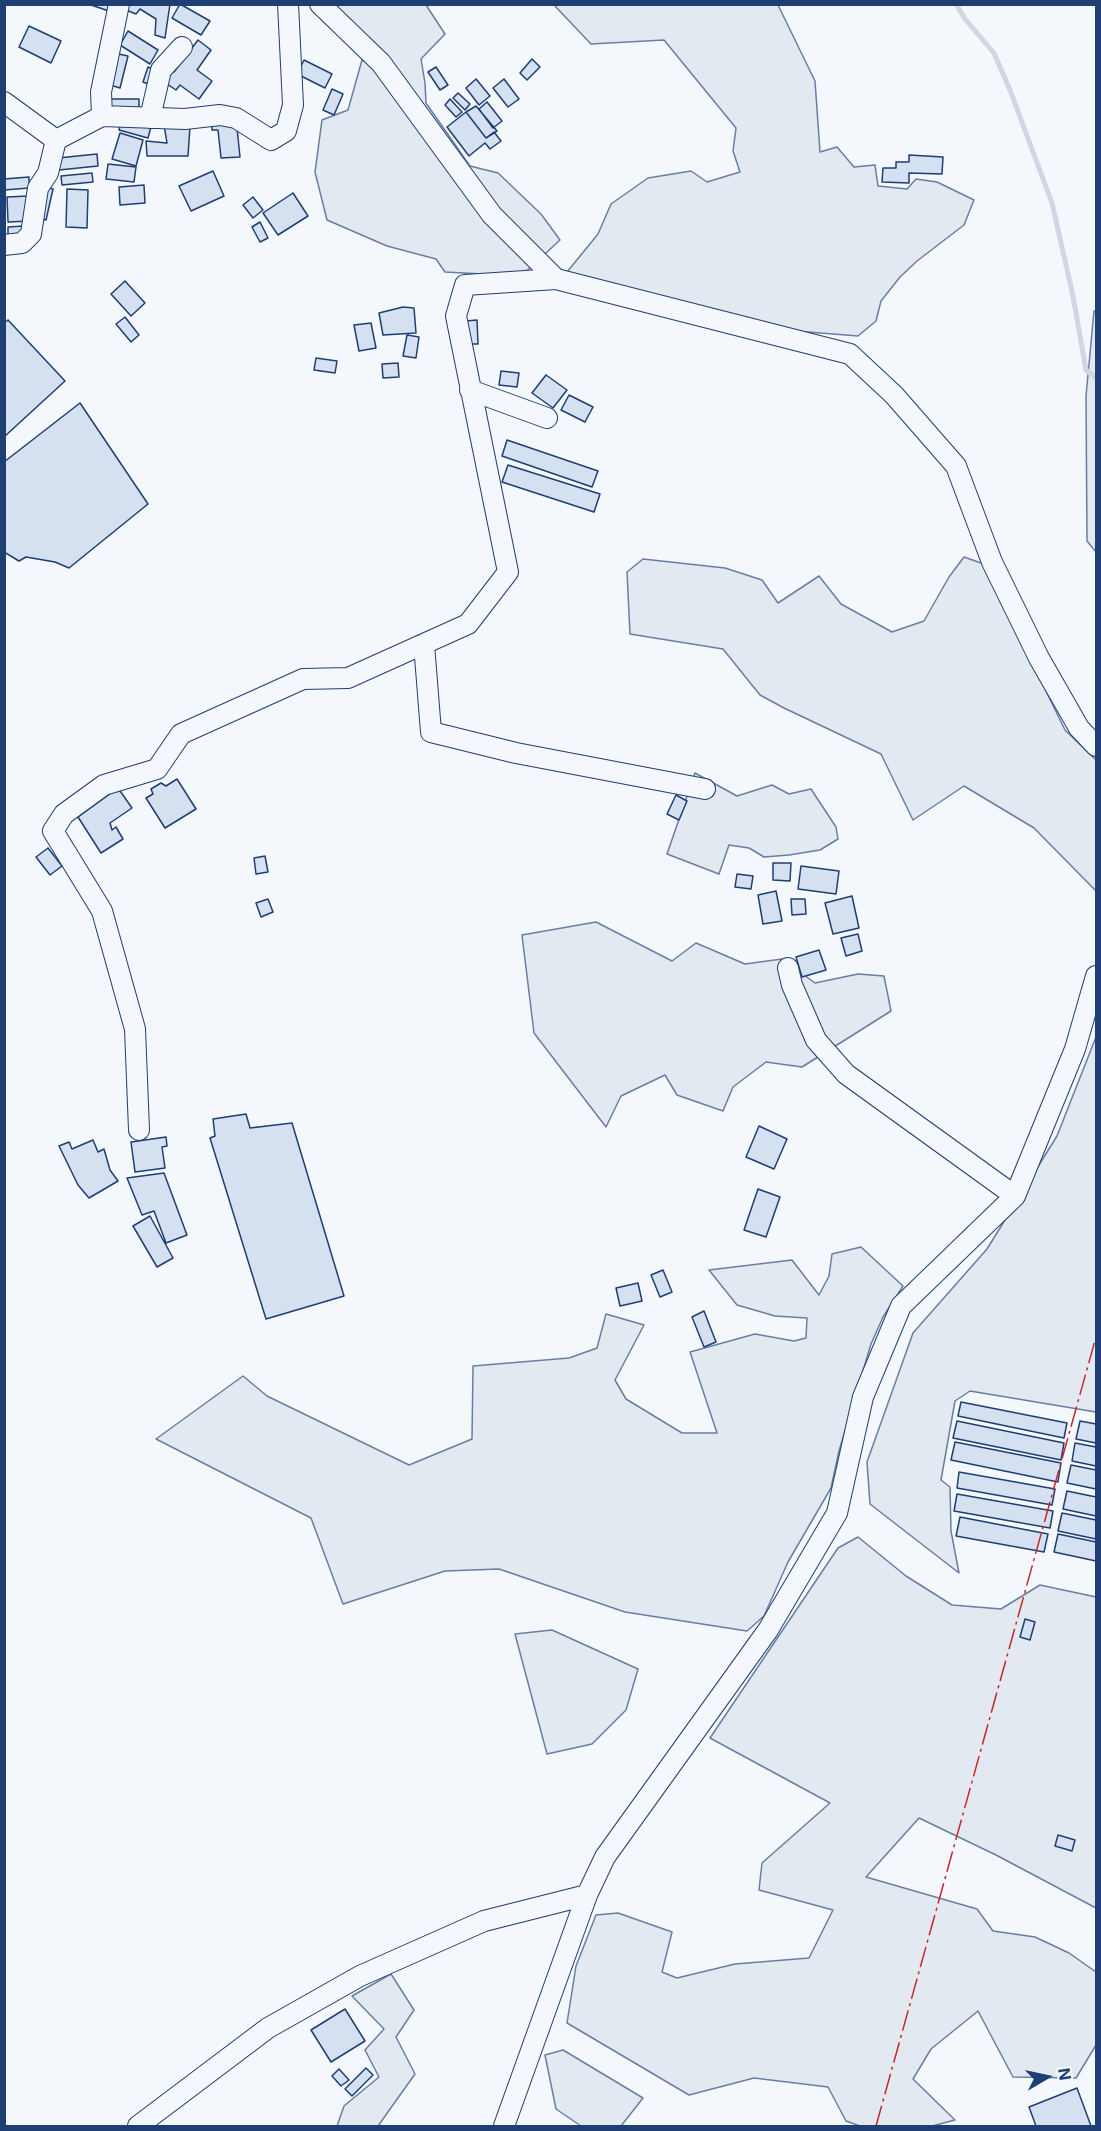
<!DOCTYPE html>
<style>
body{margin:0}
#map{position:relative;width:1101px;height:2131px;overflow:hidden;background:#f4f7fb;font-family:Inter,sans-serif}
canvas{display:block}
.frame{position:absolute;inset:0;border:6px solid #1d3f73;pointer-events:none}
.north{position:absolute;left:1017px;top:2047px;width:60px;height:60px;-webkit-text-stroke:4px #f4f7fb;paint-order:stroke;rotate:81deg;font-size:16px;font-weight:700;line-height:24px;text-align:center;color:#1d3f73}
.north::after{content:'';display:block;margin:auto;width:21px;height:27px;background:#1d3f73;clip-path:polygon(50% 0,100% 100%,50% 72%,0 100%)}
</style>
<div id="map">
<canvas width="1101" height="2131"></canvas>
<div class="frame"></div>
<div class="north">N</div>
</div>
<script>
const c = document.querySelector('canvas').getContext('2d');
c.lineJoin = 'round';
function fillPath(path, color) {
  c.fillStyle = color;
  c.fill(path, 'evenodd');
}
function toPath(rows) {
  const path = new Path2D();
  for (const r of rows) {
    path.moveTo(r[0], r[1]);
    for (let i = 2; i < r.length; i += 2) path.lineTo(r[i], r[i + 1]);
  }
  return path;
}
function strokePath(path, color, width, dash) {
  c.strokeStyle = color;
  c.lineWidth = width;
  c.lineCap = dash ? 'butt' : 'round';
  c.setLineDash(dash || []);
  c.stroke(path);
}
const green = toPath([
 [334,5,426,5,445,34,421,59,425,83,426,103,470,166,498,173,541,214,560,240,521,276,445,272,436,259,387,246,327,220,315,172,322,120,348,110,362,60,400,78,334,5],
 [554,5,778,5,815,81,820,152,837,147,854,167,875,165,878,186,907,189,916,179,937,182,974,200,964,225,917,261,900,277,881,301,876,321,858,336,783,330,567,272,598,234,611,204,648,178,691,171,707,182,740,172,733,151,736,128,664,40,591,44,554,5],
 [1094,311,1096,311,1096,552,1087,541,1086,396,1094,311],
 [964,557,984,564,1065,730,1096,760,1096,891,1034,828,964,786,913,820,881,754,784,708,760,695,723,649,630,634,627,572,643,559,725,568,762,580,778,603,819,576,841,604,892,632,924,621,949,577,964,557],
 [695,773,737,796,772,785,789,794,811,789,836,827,838,839,820,850,789,855,764,857,749,848,729,845,719,874,667,854,695,773],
 [596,922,672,961,696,943,745,964,782,959,815,983,858,974,884,976,891,1011,802,1067,766,1062,733,1087,723,1111,677,1095,665,1075,621,1096,606,1127,534,1033,522,935,596,922],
 [1096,1037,1096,1412,970,1391,955,1401,941,1480,950,1487,951,1531,959,1573,870,1504,867,1462,913,1333,987,1249,1057,1136,1096,1037],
 [861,1247,903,1286,883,1317,871,1344,839,1451,831,1488,788,1562,764,1616,747,1631,625,1612,499,1569,445,1571,343,1604,311,1518,156,1439,243,1376,267,1396,409,1465,472,1439,473,1366,569,1358,597,1348,606,1314,644,1325,615,1380,626,1399,682,1433,717,1433,690,1352,755,1334,794,1341,806,1338,807,1318,775,1316,737,1305,709,1270,792,1260,819,1295,829,1276,832,1254,861,1247],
 [858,1537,906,1576,952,1605,1001,1609,1040,1585,1096,1597,1096,1908,996,1855,919,1818,866,1877,977,1909,993,1931,1035,1937,1069,1953,1096,1972,1096,2045,1076,2078,1013,2077,978,2011,931,2049,913,2079,955,2120,932,2126,860,2126,846,2121,828,2087,754,2078,689,2095,567,2023,576,1966,596,1915,618,1913,672,1932,662,1972,677,1978,735,1964,809,1958,833,1910,759,1890,762,1863,830,1803,710,1738,838,1548,858,1537],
 [552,1630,638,1669,626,1710,592,1744,547,1754,515,1634,552,1630],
 [391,1974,414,2010,396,2037,415,2074,378,2126,337,2126,344,2106,379,2077,365,2050,384,2029,352,1996,391,1974],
 [563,2050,643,2098,621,2126,581,2126,556,2109,545,2055,563,2050]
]);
const stream = toPath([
 [956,4,965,19,994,53,1010,90,1052,203,1073,296,1086,370,1096,378]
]);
const building = toPath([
 [88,4,112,4,109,11,88,4],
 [123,4,170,4,165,38,155,35,156,19,140,9,136,14,121,8,123,4],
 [180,4,210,21,201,35,172,18,180,4],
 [29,26,61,41,51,63,19,47,29,26],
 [128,31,158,50,150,64,120,45,128,31],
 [198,40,211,50,197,70,212,81,199,99,180,85,176,90,161,80,170,69,174,72,198,40],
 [114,53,128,56,120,88,107,84,114,53],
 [532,59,540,67,527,80,520,73,532,59],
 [304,60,332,74,325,88,297,74,304,60],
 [148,67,156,70,151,85,143,82,148,67],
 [436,67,448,85,440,90,428,72,436,67],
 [476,79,490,96,479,105,466,88,476,79],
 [504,79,519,99,508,107,493,88,504,79],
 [332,89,343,94,334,115,323,110,332,89],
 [458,93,470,104,465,110,453,98,458,93],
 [110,99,139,99,139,112,110,112,110,99],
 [450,99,462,112,456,117,445,105,450,99],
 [487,102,502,121,493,128,479,109,487,102],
 [476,106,497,131,486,138,466,112,476,106],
 [466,112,486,138,494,132,501,141,490,149,485,143,469,156,447,127,466,112],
 [122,119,151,127,148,138,119,130,122,119],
 [212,123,237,128,240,157,221,158,218,130,212,130,212,123],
 [164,125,190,126,188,156,147,156,146,141,167,143,164,125],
 [120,133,143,140,136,166,112,159,120,133],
 [97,154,98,166,59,170,58,158,97,154],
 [909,155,943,157,942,174,909,173,909,183,882,182,883,168,896,168,896,162,909,162,909,155],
 [108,164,136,167,134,182,106,179,108,164],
 [213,171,224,196,191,211,179,186,213,171],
 [92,173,93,182,62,185,61,176,92,173],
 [29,177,29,188,4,190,4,179,29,177],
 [144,185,145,203,120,205,119,187,144,185],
 [44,187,53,189,46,220,37,218,44,187],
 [67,189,88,190,87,228,66,227,67,189],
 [293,193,308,216,278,235,263,213,293,193],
 [28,196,30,221,8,222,7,197,28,196],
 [253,197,263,210,253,218,243,205,253,197],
 [260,222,268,238,260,242,252,227,260,222],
 [24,226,24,235,8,236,8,227,24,226],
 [125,281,145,303,131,316,111,294,125,281],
 [403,307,414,308,416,333,383,335,379,313,403,307],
 [125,317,139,335,131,342,116,324,125,317],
 [8,320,65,381,4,437,4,323,8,320],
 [477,320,478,344,466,344,466,321,477,320],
 [371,323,376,348,359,351,354,325,371,323],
 [407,335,419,337,416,358,403,356,407,335],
 [316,358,337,361,335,373,314,370,316,358],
 [398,363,399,377,383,378,382,364,398,363],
 [501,371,519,373,517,387,499,385,501,371],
 [546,375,567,390,553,408,532,393,546,375],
 [569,395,593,407,585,422,561,410,569,395],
 [80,403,148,504,69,568,55,562,26,557,19,561,4,552,4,462,80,403],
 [507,440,598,471,592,487,502,456,507,440],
 [508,465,600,494,594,512,502,482,508,465],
 [177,779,196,809,165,828,146,798,153,794,151,789,161,783,166,786,177,779],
 [118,788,132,808,110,823,112,830,116,827,123,839,101,853,78,817,118,788],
 [676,795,687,801,679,820,667,814,676,795],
 [48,848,62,866,50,875,36,857,48,848],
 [265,856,268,872,256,874,254,858,265,856],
 [773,863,791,863,790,881,773,880,773,863],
 [801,866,839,871,836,894,798,889,801,866],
 [737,874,753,876,751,889,735,887,737,874],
 [776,891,782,921,763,924,758,895,776,891],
 [852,896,859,928,833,934,825,903,852,896],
 [268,899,273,912,261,917,256,903,268,899],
 [791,899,805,899,806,914,792,915,791,899],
 [858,934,862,951,846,956,841,938,858,934],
 [819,950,826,970,802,977,796,957,819,950],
 [246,1114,250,1128,292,1123,344,1296,266,1319,210,1138,215,1136,213,1119,246,1114],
 [759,1126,787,1139,774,1169,746,1157,759,1126],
 [166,1137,167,1146,162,1147,165,1168,135,1172,131,1142,166,1137],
 [93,1140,98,1152,104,1149,110,1170,118,1181,89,1198,78,1185,59,1146,69,1142,72,1149,93,1140],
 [164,1173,187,1235,166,1243,154,1211,142,1215,127,1178,164,1173],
 [758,1189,780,1197,766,1237,744,1230,758,1189],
 [150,1216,173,1258,157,1267,133,1226,150,1216],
 [663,1270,672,1292,660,1297,651,1275,663,1270],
 [638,1283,642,1301,620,1306,616,1288,638,1283],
 [704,1311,716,1342,704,1347,692,1317,704,1311],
 [961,1402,1067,1423,1064,1438,958,1416,961,1402],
 [957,1421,1064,1443,1061,1460,953,1438,957,1421],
 [1080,1421,1096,1424,1096,1443,1076,1439,1080,1421],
 [955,1442,1061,1463,1058,1482,951,1460,955,1442],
 [1075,1443,1096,1447,1096,1466,1072,1461,1075,1443],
 [1071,1465,1096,1470,1096,1489,1067,1483,1071,1465],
 [959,1472,1055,1489,1052,1505,957,1488,959,1472],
 [1067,1491,1096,1497,1096,1516,1063,1509,1067,1491],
 [957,1494,1053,1511,1050,1528,954,1511,957,1494],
 [1062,1513,1096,1520,1096,1539,1058,1531,1062,1513],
 [960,1517,1048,1534,1044,1552,956,1536,960,1517],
 [1058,1534,1096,1542,1096,1561,1054,1552,1058,1534],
 [1025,1619,1035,1622,1030,1640,1020,1637,1025,1619],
 [1058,1835,1075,1840,1072,1851,1055,1846,1058,1835],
 [345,2009,365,2041,331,2062,311,2030,345,2009],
 [366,2068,373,2075,352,2096,345,2089,366,2068],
 [339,2069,349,2080,341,2086,332,2076,339,2069],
 [1077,2088,1091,2126,1036,2126,1029,2107,1077,2088]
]);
const minor = toPath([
 [4,102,56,140,102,116,185,119,220,115,236,118,271,140,286,131,293,105,288,4],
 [102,116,101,92,119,4],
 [150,118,161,70,182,47],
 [4,245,22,243,31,234,38,188,48,173,56,140],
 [556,279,850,354,894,395,956,466,992,562,1039,658,1079,728,1096,746],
 [470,390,547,418],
 [424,644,431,732,516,753,705,789],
 [788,968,792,985,816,1040,846,1074,1015,1196],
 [139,1130,135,1029,102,911,53,831,64,814,104,785,157,769,181,734,303,679,348,678,468,624,508,572,456,316,465,285,556,279,492,215,381,63,320,4],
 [138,2126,268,2028,360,1976,484,1921,587,1895],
 [504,2126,587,1895,605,1857,768,1630,837,1513,863,1397,901,1306,1015,1196,1075,1049,1096,976]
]);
const power = toPath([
 [876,2126,1096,1337]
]);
fillPath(green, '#e3e9f0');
strokePath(green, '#687fa3', 1.5);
strokePath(stream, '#cfd7e4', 5);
fillPath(building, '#d5e0f0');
strokePath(building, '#1d3f73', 1.5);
strokePath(minor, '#1d3f73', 22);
strokePath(minor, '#f4f7fb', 20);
strokePath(power, '#c62828', 1.5, [21, 4.5, 3, 4.5]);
</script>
